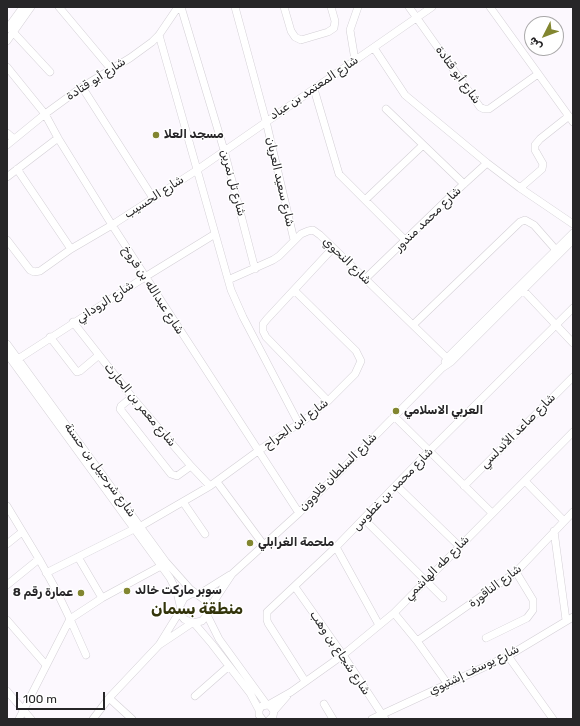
<!DOCTYPE html>
<meta charset="utf-8">
<style>
body{margin:0}
#map{position:relative;width:580px;height:726px;overflow:hidden;background:#fcf8fe;font-family:Rubik,Cairo,sans-serif}
canvas{display:block}
.frame{position:absolute;inset:0;border:8px solid #272628;pointer-events:none}
.north{position:absolute;left:524px;top:16px;width:40px;height:40px;box-sizing:border-box;background:#fff;border:1px solid #a9a8a9;border-radius:50%;rotate:228deg;font-size:11px;font-weight:700;line-height:16px;text-align:center;color:#272628}
.north::after{content:'';display:block;margin:auto;width:14px;height:18px;background:#828630;clip-path:polygon(50% 0,100% 100%,50% 72%,0 100%)}
.scale{position:absolute;left:16px;top:692px;width:89px;height:18px;box-sizing:border-box;border:2px solid #272628;border-top:0;padding-left:5px;font-size:12px;line-height:14px;white-space:nowrap;color:#272628;-webkit-text-stroke:3px #fff;paint-order:stroke}
</style>
<div id="map">
<canvas width="580" height="726"></canvas>
<div class="frame"></div>
<div class="north">ش</div>
<div class="scale">100 m</div>
</div>
<script>
const c = document.querySelector('canvas').getContext('2d');
c.lineJoin = 'round';
function toPath(rows) {
  const path = new Path2D();
  for (const r of rows) {
    path.moveTo(r[0], r[1]);
    for (let i = 2; i < r.length; i += 2) path.lineTo(r[i], r[i + 1]);
  }
  return path;
}
function strokePath(path, color, width, dash) {
  c.strokeStyle = color;
  c.lineWidth = width;
  c.lineCap = dash ? 'butt' : 'round';
  c.setLineDash(dash || []);
  c.stroke(path);
}
function write(font, color, halo, rows, align = 'center') {
  c.font = font + ' Rubik,Cairo,sans-serif';
  c.lineWidth = 3;
  c.setLineDash([]);
  c.textBaseline = 'middle';
  c.strokeStyle = halo;
  c.fillStyle = color;
  for (const [text, x, y, turn = 0] of rows) {
    c.save();
    c.translate(x, y);
    c.rotate((+turn || 0) * Math.PI / 180);
    c.textAlign = isNaN(turn) ? turn : align;
    if (halo) c.strokeText(text, 0, 0);
    c.fillText(text, 0, 0);
    c.restore();
  }
}
const minor = toPath([
 [59,7,111,69],
 [181,7,224,150,255,269],
 [235,7,266,121,294,240],
 [284,7,291,31,295,37,301,40,328,32,334,28,335,21,331,7],
 [409,7,480,107,484,109,489,109,538,74],
 [490,7,573,122],
 [7,29,23,7],
 [13,32,50,72],
 [159,35,231,290,243,317,299,424],
 [7,41,31,7],
 [374,48,405,95,487,163,520,188,573,224],
 [355,60,350,30,358,7],
 [7,67,45,114,58,138,112,225,299,513],
 [82,87,153,198],
 [314,89,339,174,405,240],
 [386,109,464,184],
 [7,133,14,139],
 [7,145,45,114,82,87,130,58,152,42,159,35,178,7],
 [17,169,71,249],
 [7,177,58,138],
 [520,188,542,169,543,164,535,150,535,145,540,139,569,116],
 [365,200,423,145],
 [7,240,30,270,34,272,40,271,71,249,112,225,197,170,432,7],
 [365,279,453,194,487,163],
 [228,280,273,260,279,256,301,234,308,231,313,230,320,235,451,362],
 [524,291,573,343],
 [73,322,132,397,191,466,210,486],
 [414,324,520,222,525,220,534,225,556,250],
 [50,337,77,372,80,371,99,355],
 [7,344,166,562,190,589,206,601,208,605,207,615,202,621,192,623,184,619,181,615,180,606,184,598,191,594,196,594],
 [7,354,170,578,177,592,180,605],
 [18,359,145,277,215,234],
 [445,362,447,358,573,233],
 [132,397,121,406,120,409,171,474,177,476,191,466],
 [328,401,266,337,263,331,263,324,267,319,333,248],
 [394,416,492,513],
 [525,481,564,521],
 [217,482,263,544],
 [396,485,459,546],
 [464,486,573,377],
 [183,502,205,534],
 [7,506,39,559,55,588,70,619,86,655],
 [364,519,443,598],
 [141,526,210,486,258,451,310,416,328,401,355,374,361,361,356,351,294,290],
 [554,531,566,620],
 [7,544,22,532],
 [336,547,379,625],
 [78,557,102,598],
 [46,573,134,529],
 [7,585,39,559],
 [295,587,343,655,385,719],
 [198,595,230,575],
 [208,610,232,574,299,513,442,368,451,362,573,240],
 [394,613,417,641,447,683],
 [207,615,219,639,267,705],
 [7,620,46,665],
 [194,623,212,644,250,693,259,710],
 [486,638,527,618,533,610,533,600,516,572],
 [417,641,516,572,573,512],
 [159,645,192,623],
 [508,656,553,719],
 [305,681,268,623,267,620,267,612,336,547,429,451,573,308],
 [7,691,31,719],
 [195,696,229,666],
 [109,698,132,719],
 [324,704,333,719],
 [268,705,291,692,343,655,394,613,573,432],
 [274,711,287,696],
 [19,719,70,619,102,598,161,566],
 [93,719,109,698,159,645,180,611],
 [262,719,259,715,259,710,262,706,267,705,270,706,274,711,273,716,270,719],
 [372,719,508,656,573,617]
]);
const markers = [
 [156,135,4,"#828630"],
 [396,411,4,"#828630"],
 [250,543,4,"#828630"],
 [127,591,4,"#828630"],
 [81,593,4,"#828630"]
];
const streetNames = [
 ["شارع أبو قتادة",458,75,54],
 ["شارع أبو قتادة",96,79,-33],
 ["شارع المعتمد بن عباد",314,88,-34],
 ["شارع سعيد العريان",280,182,77],
 ["شارع تل نمرين",233,183,75],
 ["شارع الحسيب",154,197,-33],
 ["شارع محمد مندور",428,219,-44],
 ["شارع النحوي",347,261,44],
 ["شارع عبدالله بن فروخ",153,290,57],
 ["شارع الروداني",105,302,-33],
 ["شارع معمر بن الحارث",140,405,50],
 ["شارع ابن الجراح",296,424,-36],
 ["شارع صاعد الأندلسي",518,431,-45],
 ["شارع شرحبيل بن حسنة",100,470,54],
 ["شارع السلطان قلاوون",338,472,-45],
 ["شارع محمد بن غطوس",393,489,-46],
 ["شارع طه الهاشمي",437,568,-45],
 ["شارع الناقورة",495,586,-37],
 ["شارع شجاع بن وهب",340,653,56],
 ["شارع يوسف إشتيوي",474,670,-26]
];
const poiNames = [
 ["مسجد العلا",164,135],
 ["العربي الاسلامي",404,411],
 ["ملحمة الغرابلي",258,543],
 ["سوبر ماركت خالد",135,591],
 ["عمارة رقم 8",73,593,"right"]
];
const districtNames = [
 ["منطقة بسمان",197,609]
];
strokePath(minor, '#d3cfd5', 8);
strokePath(minor, '#fff', 7);
for (const [x, y, r, color] of markers) {
  const dot = new Path2D();
  dot.arc(x, y, r, 0, 2 * Math.PI);
  c.fillStyle = color;
  c.fill(dot);
  strokePath(dot, '#fff', 1.5);
}
write('12px', '#272628', '#fff', streetNames);
write('bold 12px', '#272628', '#fff', poiNames, 'left');
write('bold 16px', '#33340b', '#fff', districtNames);
</script>
